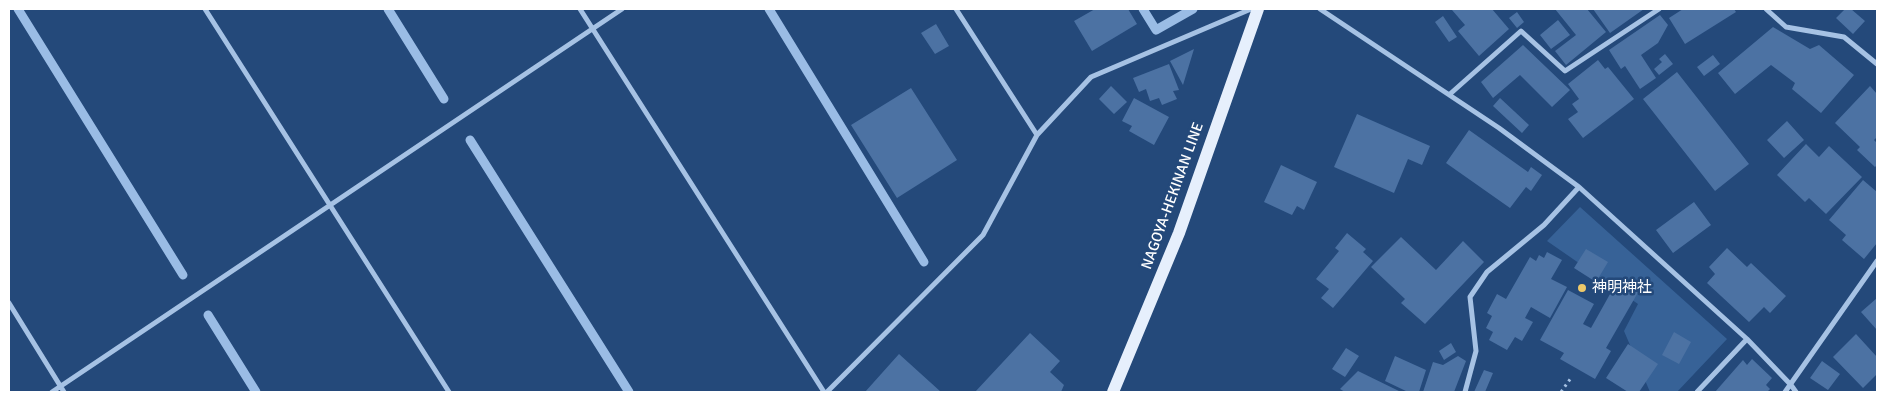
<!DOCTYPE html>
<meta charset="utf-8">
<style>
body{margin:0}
#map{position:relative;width:1886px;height:401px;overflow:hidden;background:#24497a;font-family:Signika,sans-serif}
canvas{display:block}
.frame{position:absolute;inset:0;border:10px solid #fff;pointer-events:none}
</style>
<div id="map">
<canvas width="1886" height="401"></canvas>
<div class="frame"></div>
</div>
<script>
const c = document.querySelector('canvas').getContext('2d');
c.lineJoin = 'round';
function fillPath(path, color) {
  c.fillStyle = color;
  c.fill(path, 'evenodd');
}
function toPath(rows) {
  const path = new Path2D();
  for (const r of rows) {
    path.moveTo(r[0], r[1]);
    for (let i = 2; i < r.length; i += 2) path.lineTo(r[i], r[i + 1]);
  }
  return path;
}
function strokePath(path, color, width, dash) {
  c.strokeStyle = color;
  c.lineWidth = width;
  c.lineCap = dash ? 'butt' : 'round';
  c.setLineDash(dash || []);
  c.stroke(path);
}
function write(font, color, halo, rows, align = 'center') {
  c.font = font + ' Signika,"Noto Sans JP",sans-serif';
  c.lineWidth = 5;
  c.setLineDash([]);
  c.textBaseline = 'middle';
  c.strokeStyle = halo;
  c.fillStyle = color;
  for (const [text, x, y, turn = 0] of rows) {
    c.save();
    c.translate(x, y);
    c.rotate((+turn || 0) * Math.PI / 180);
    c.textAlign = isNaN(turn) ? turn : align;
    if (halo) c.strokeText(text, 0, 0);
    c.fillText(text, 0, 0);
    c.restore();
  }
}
const green = toPath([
 [1580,207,1727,339,1677,392,1650,392,1624,331,1638,304,1547,241]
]);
const stream = toPath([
 [18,9,183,275],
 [388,9,444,99],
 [769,9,924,262],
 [1143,9,1156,30,1193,9],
 [470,140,629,392],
 [208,315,256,392]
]);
const building = toPath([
 [1095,9,1128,9,1137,24,1092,51,1074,21],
 [1454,9,1492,9,1509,29,1479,56,1458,31,1465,25,1452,10],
 [1555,9,1587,9,1606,32,1566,65,1555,51,1576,35],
 [1593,9,1644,9,1610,33],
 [1683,9,1734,9,1736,12,1685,44,1669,18],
 [1845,9,1851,9,1865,21,1853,34,1836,18],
 [1517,12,1524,22,1517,28,1509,18],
 [1660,15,1668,25,1658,43,1641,55,1656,78,1640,89,1625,66,1621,69,1609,50],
 [1443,16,1457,37,1449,42,1435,22],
 [1558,20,1570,35,1551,49,1540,35],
 [936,24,949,46,935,54,921,33],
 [1773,27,1810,49,1819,45,1854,75,1821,113,1792,89,1795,83,1771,65,1735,94,1718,73],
 [1523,45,1570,90,1552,107,1520,75,1493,98,1481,82],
 [1194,49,1183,85,1170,61],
 [1665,54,1673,64,1659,75,1654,69,1662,62,1659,59],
 [1713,55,1720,64,1704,76,1697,67],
 [1598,60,1605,69,1608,67,1634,99,1583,138,1568,119,1578,112,1572,104,1579,99,1568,84],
 [1169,64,1179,90,1173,91,1177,99,1162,105,1159,98,1150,101,1146,89,1139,92,1133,78],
 [1677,72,1749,164,1715,191,1643,99],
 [1111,86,1127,102,1114,114,1099,99],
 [1870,86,1877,94,1877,137,1874,140,1877,143,1877,165,1875,167,1857,150,1860,147,1835,123],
 [911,88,957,160,897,198,851,125],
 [1134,98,1169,117,1154,145,1129,131,1132,126,1122,121],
 [1500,98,1529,125,1522,133,1493,106],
 [1357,114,1430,146,1422,165,1408,159,1394,193,1334,167],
 [1787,121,1804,140,1784,158,1767,140],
 [1469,130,1528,172,1531,167,1542,175,1531,191,1526,187,1510,208,1446,163],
 [1806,144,1819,157,1829,146,1862,177,1826,214,1809,198,1805,202,1777,175],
 [1281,165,1317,182,1304,210,1297,206,1292,215,1264,202],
 [1863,180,1877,192,1877,243,1864,259,1842,240,1846,235,1829,220],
 [1694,202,1711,225,1673,253,1656,230],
 [1347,233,1366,249,1363,252,1373,261,1333,308,1321,298,1329,289,1316,279,1339,251,1335,248],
 [1401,237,1436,270,1463,241,1484,262,1425,324,1401,303,1405,299,1371,267],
 [1727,248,1747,267,1751,263,1786,296,1770,313,1764,307,1749,322,1707,283,1715,274,1709,267],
 [1586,249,1608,262,1596,282,1574,268],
 [1547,252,1562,260,1551,279,1567,287,1550,318,1531,307,1525,318,1533,322,1522,341,1515,337,1507,350,1489,340,1493,332,1486,328,1492,316,1487,313,1497,294,1506,299,1530,257,1536,261,1539,255,1544,258],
 [1619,278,1640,289,1606,348,1611,351,1595,379,1560,359,1564,353,1540,340,1568,290,1594,304,1583,324,1591,328],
 [1877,298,1877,330,1861,312],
 [1674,332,1691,342,1679,364,1662,355],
 [1030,333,1060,361,1050,372,1064,385,1061,392,975,392],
 [1856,334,1877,357,1877,374,1863,388,1833,357],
 [1451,343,1456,352,1444,360,1439,351],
 [1628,344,1658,364,1639,392,1628,392,1606,378],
 [1346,348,1359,356,1345,377,1332,369],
 [899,354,941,392,865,392],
 [1395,356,1426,370,1419,392,1408,392,1385,381],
 [1458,356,1466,361,1454,392,1423,392,1433,362,1443,365],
 [1752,359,1772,378,1766,385,1770,389,1767,392,1715,392,1743,360,1747,365],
 [1822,361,1840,374,1828,390,1810,378],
 [1484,370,1493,373,1485,392,1474,392],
 [1358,371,1401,392,1345,392,1340,389]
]);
const path = toPath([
 [1561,392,1571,378]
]);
const minor = toPath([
 [205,9,449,392],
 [580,9,824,392],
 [1320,9,1499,128,1579,187,1747,339,1791,385,1796,392],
 [1766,9,1786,27,1844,37,1877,64],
 [1450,94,1521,31,1565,71,1659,9],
 [1037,135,1091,77,1251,9],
 [9,303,64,392],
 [52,392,622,9],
 [827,392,983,235,1037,135,956,9],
 [1465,392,1476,351,1470,297,1487,272,1544,225,1579,187],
 [1697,392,1747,339],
 [1785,392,1877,261]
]);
const primary = toPath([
 [1113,392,1179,233,1258,9]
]);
const markers = [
 [1582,288,5,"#eec96a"]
];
const streetNames = [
 ["NAGOYA-HEKINAN LINE",1173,196,-70]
];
const poiNames = [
 ["神明神社",1592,288]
];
fillPath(green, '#376297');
strokePath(stream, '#9abce5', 9);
fillPath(building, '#4c72a3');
strokePath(path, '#a6c2e4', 3, [2.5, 4]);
strokePath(minor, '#a6c2e4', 5);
strokePath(primary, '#e6effc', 12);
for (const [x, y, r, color] of markers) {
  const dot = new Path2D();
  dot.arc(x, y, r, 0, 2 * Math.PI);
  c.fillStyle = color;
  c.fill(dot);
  strokePath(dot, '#24497a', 2);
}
write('15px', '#fff', '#24497a', streetNames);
write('15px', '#fff', '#24497a', poiNames, 'left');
</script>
